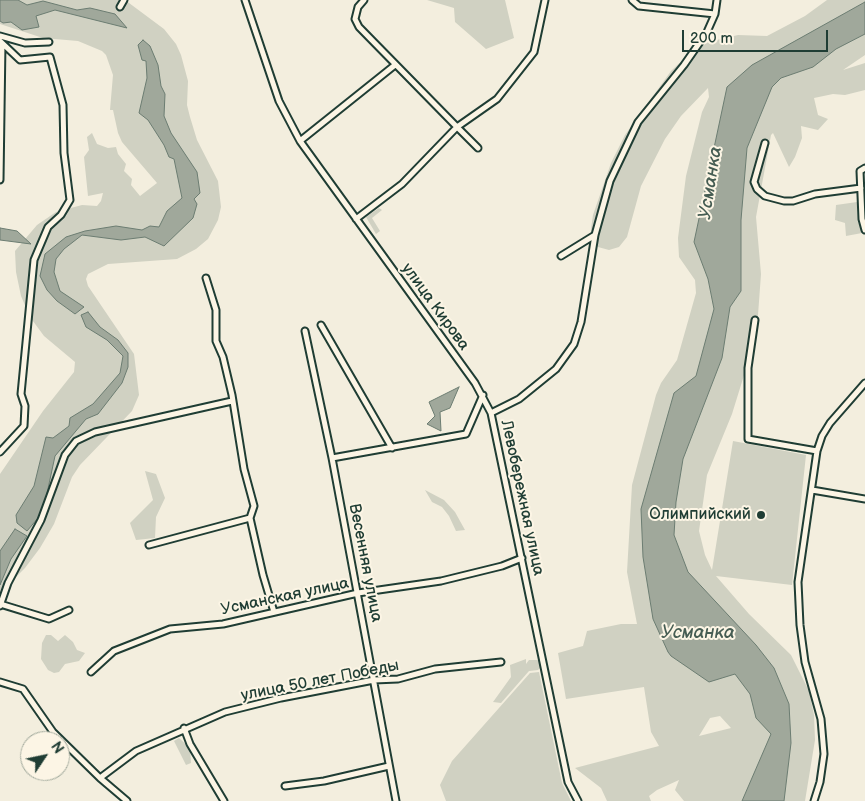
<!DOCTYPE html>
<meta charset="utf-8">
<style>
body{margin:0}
#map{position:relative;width:865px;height:801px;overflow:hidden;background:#f3eede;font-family:"Balsamiq Sans",sans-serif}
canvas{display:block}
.north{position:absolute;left:20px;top:731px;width:50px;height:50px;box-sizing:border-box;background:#fcf5e5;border:1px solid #a4ab9e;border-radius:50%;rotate:56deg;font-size:14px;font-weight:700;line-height:20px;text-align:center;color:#1f3d34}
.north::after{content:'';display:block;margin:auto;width:18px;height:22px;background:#1f3d34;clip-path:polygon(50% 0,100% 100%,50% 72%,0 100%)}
.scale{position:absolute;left:682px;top:30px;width:146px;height:22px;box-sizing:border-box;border:2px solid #1f3d34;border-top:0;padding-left:6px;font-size:15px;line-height:18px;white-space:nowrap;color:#1f3d34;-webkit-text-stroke:4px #fcf5e5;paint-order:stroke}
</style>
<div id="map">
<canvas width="865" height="801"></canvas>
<div class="north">N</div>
<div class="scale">200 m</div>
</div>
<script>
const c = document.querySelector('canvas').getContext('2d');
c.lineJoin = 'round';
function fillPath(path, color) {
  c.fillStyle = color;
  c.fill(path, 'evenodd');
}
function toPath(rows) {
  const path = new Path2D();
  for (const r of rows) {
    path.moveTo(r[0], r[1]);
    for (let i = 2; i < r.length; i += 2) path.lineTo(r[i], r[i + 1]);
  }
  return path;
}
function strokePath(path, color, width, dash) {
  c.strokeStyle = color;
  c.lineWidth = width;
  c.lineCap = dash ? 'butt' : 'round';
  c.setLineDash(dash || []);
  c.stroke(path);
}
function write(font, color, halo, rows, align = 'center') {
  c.font = font + ' "Balsamiq Sans",sans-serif';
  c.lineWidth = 4;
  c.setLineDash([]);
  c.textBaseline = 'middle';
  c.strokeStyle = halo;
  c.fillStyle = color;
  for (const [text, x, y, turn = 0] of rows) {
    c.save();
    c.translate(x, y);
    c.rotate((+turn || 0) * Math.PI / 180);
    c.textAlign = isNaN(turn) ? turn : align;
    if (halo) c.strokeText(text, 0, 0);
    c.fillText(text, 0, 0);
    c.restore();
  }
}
const green = toPath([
 [0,0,125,0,164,29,176,44,181,55,188,81,187,105,190,117,197,140,218,181,221,207,218,220,208,239,196,249,177,259,108,264,88,274,86,279,88,286,134,354,139,395,132,411,80,465,72,477,54,524,40,548,25,568,0,593,0,474,43,411,74,372,75,362,44,336,30,317,21,296,16,272,15,251,37,225,56,212,82,205,97,206,101,201,103,193,88,196,84,157,89,150,87,137,92,133,97,144,108,148,116,147,118,154,126,164,124,171,132,179,131,185,140,196,157,183,122,142,118,133,113,110,110,110,113,75,106,55,102,51,78,41,43,38,0,24],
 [427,0,505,0,514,38,486,49,455,22,454,8],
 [827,0,865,0,865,55,843,70,865,63,865,90,845,95,833,94,814,98,818,115,828,119,818,130,801,126,802,138,795,157,789,167,773,133,771,135,756,217,761,274,758,315,745,372,732,414,707,475,699,531,705,555,712,570,733,441,806,455,792,585,716,576,749,614,791,655,809,691,814,715,815,740,805,801,684,801,675,790,679,780,657,790,649,796,651,801,607,801,601,788,575,768,659,746,651,732,644,687,566,699,558,653,583,646,587,631,621,624,637,624,627,572,632,485,656,395,661,383,677,360,696,293,695,280,679,257,678,238,686,176,702,112,709,97,708,88,681,116,665,139,641,186,627,237,619,247,609,250,598,247,593,238,591,229,593,215,611,163,625,135,671,71,689,54,708,42,738,35,767,36,805,16],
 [720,716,731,728,699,736,710,718],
 [857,202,858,221,862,233,846,236,845,223,835,220,836,205],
 [379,208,382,210,372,218,380,231,376,234,366,217],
 [145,471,156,474,165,498,156,517,155,538,136,540,130,523,153,500],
 [425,490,444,500,455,512,465,530,456,531,449,516,442,507,432,502],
 [46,635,51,635,58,641,65,635,73,642,77,650,85,653,79,661,65,664,59,672,54,673,48,670,41,659,42,643],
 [526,659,526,664,529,660,541,660,542,666,538,670,529,671,501,703,493,702,511,677,510,665],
 [539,672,562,783,571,801,446,801,440,785,452,761,530,673],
 [179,738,190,748,191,763,186,765,174,741]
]);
const water = toPath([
 [0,0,18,0,27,5,43,1,77,10,90,8,115,14,127,28,55,10,36,16,39,27,22,30,11,22,3,23,0,21,0,0],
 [865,2,865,34,836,49,813,67,781,78,772,87,747,148,741,220,741,291,730,307,722,358,683,459,676,502,674,535,688,572,756,645,774,668,789,704,791,743,784,801,742,801,771,734,756,718,750,694,735,674,709,682,671,656,668,652,653,619,643,557,641,509,674,393,696,376,714,309,708,279,694,242,727,87,752,65,865,2],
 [143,40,150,46,158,65,161,86,165,94,164,116,171,133,197,172,200,193,194,199,197,204,193,218,164,246,145,237,121,240,82,235,64,249,56,259,54,272,60,291,84,307,75,314,57,301,47,290,40,276,45,254,66,237,85,231,116,226,142,230,150,226,159,227,167,211,182,198,174,159,169,157,164,145,148,120,139,113,147,78,146,61,142,60,138,45,143,40],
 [0,228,17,231,31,244,0,240,0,228],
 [88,312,100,327,118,340,128,353,128,367,122,383,98,414,86,419,55,456,46,498,38,518,27,531,17,523,16,515,34,486,46,437,53,438,69,426,70,418,93,404,120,373,123,356,107,340,86,327,81,315,88,312],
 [459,387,450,408,440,412,441,431,427,424,435,416,429,402,459,387],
 [15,529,27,536,11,559,0,585,0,551,15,529]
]);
const minor = toPath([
 [245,0,279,101,300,141,475,383,491,413],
 [364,0,358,7,355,19,359,27,457,127,497,99,534,52,545,0],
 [632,0,639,6,715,14],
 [120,7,124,0],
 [0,36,25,43,49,42],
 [0,41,20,60,50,57,63,105,64,153,70,200,61,215,48,227,34,260,21,394,25,406,24,426,0,452],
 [300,141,395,65],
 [765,143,754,182,757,189,765,196,784,201,793,201,815,194,861,188],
 [865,168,860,171,862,219,865,230],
 [0,180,2,43],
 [356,219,402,184,457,127,478,148],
 [561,256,595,235],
 [206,278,216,310,216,341,223,357,232,395,244,469,254,506,250,518],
 [755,320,748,368,748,439,817,451],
 [321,325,392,448],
 [305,331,332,458,396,801],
 [332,458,466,434,483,395],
 [812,490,865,499],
 [149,545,250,518,263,575,274,612],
 [0,604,49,619,69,610],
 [0,606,8,583,41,520,65,455,76,441,95,432,232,401],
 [91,672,114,651,170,629,223,624,358,593,441,581,502,566,522,558],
 [0,682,23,689,53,732,100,778,127,801],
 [184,728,190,744,224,801],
 [100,778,136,751,225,712,281,698,374,680,398,679,435,669,501,662],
 [285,786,324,781,389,766],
 [578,801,568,782,491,413,519,399,556,369,574,344,581,322,595,235,610,181,638,122,684,65,707,32,715,14,717,0],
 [814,801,820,782,824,754,821,719,805,662,800,625,798,582,817,451,822,436,830,423,865,383]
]);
const markers = [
 [761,515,5,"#1f3d34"]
];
const streetNames = [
 ["улица Кирова",435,307,54],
 ["Левобережная улица",522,498,78],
 ["Весенняя улица",365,563,79],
 ["Усманская улица",285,597,-12],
 ["улица 50 лет Победы",320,681,-11]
];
const poiNames = [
 ["Олимпийский",751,515]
];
const waterNames = [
 ["Усманка",711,183,-81],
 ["Усманка",698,633]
];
fillPath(green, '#d0d1c2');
fillPath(water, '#a0a89b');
strokePath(water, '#6c7d72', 1);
strokePath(minor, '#1f3d34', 9);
strokePath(minor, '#fcf5e5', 5);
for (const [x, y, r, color] of markers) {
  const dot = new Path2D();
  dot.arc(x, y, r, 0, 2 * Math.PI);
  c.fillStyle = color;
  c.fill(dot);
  strokePath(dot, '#fcf5e5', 2);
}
write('16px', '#1f3d34', '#fcf5e5', streetNames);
write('16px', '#1f3d34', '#fcf5e5', poiNames, 'right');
write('italic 18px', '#465d53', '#fcf5e5', waterNames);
</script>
